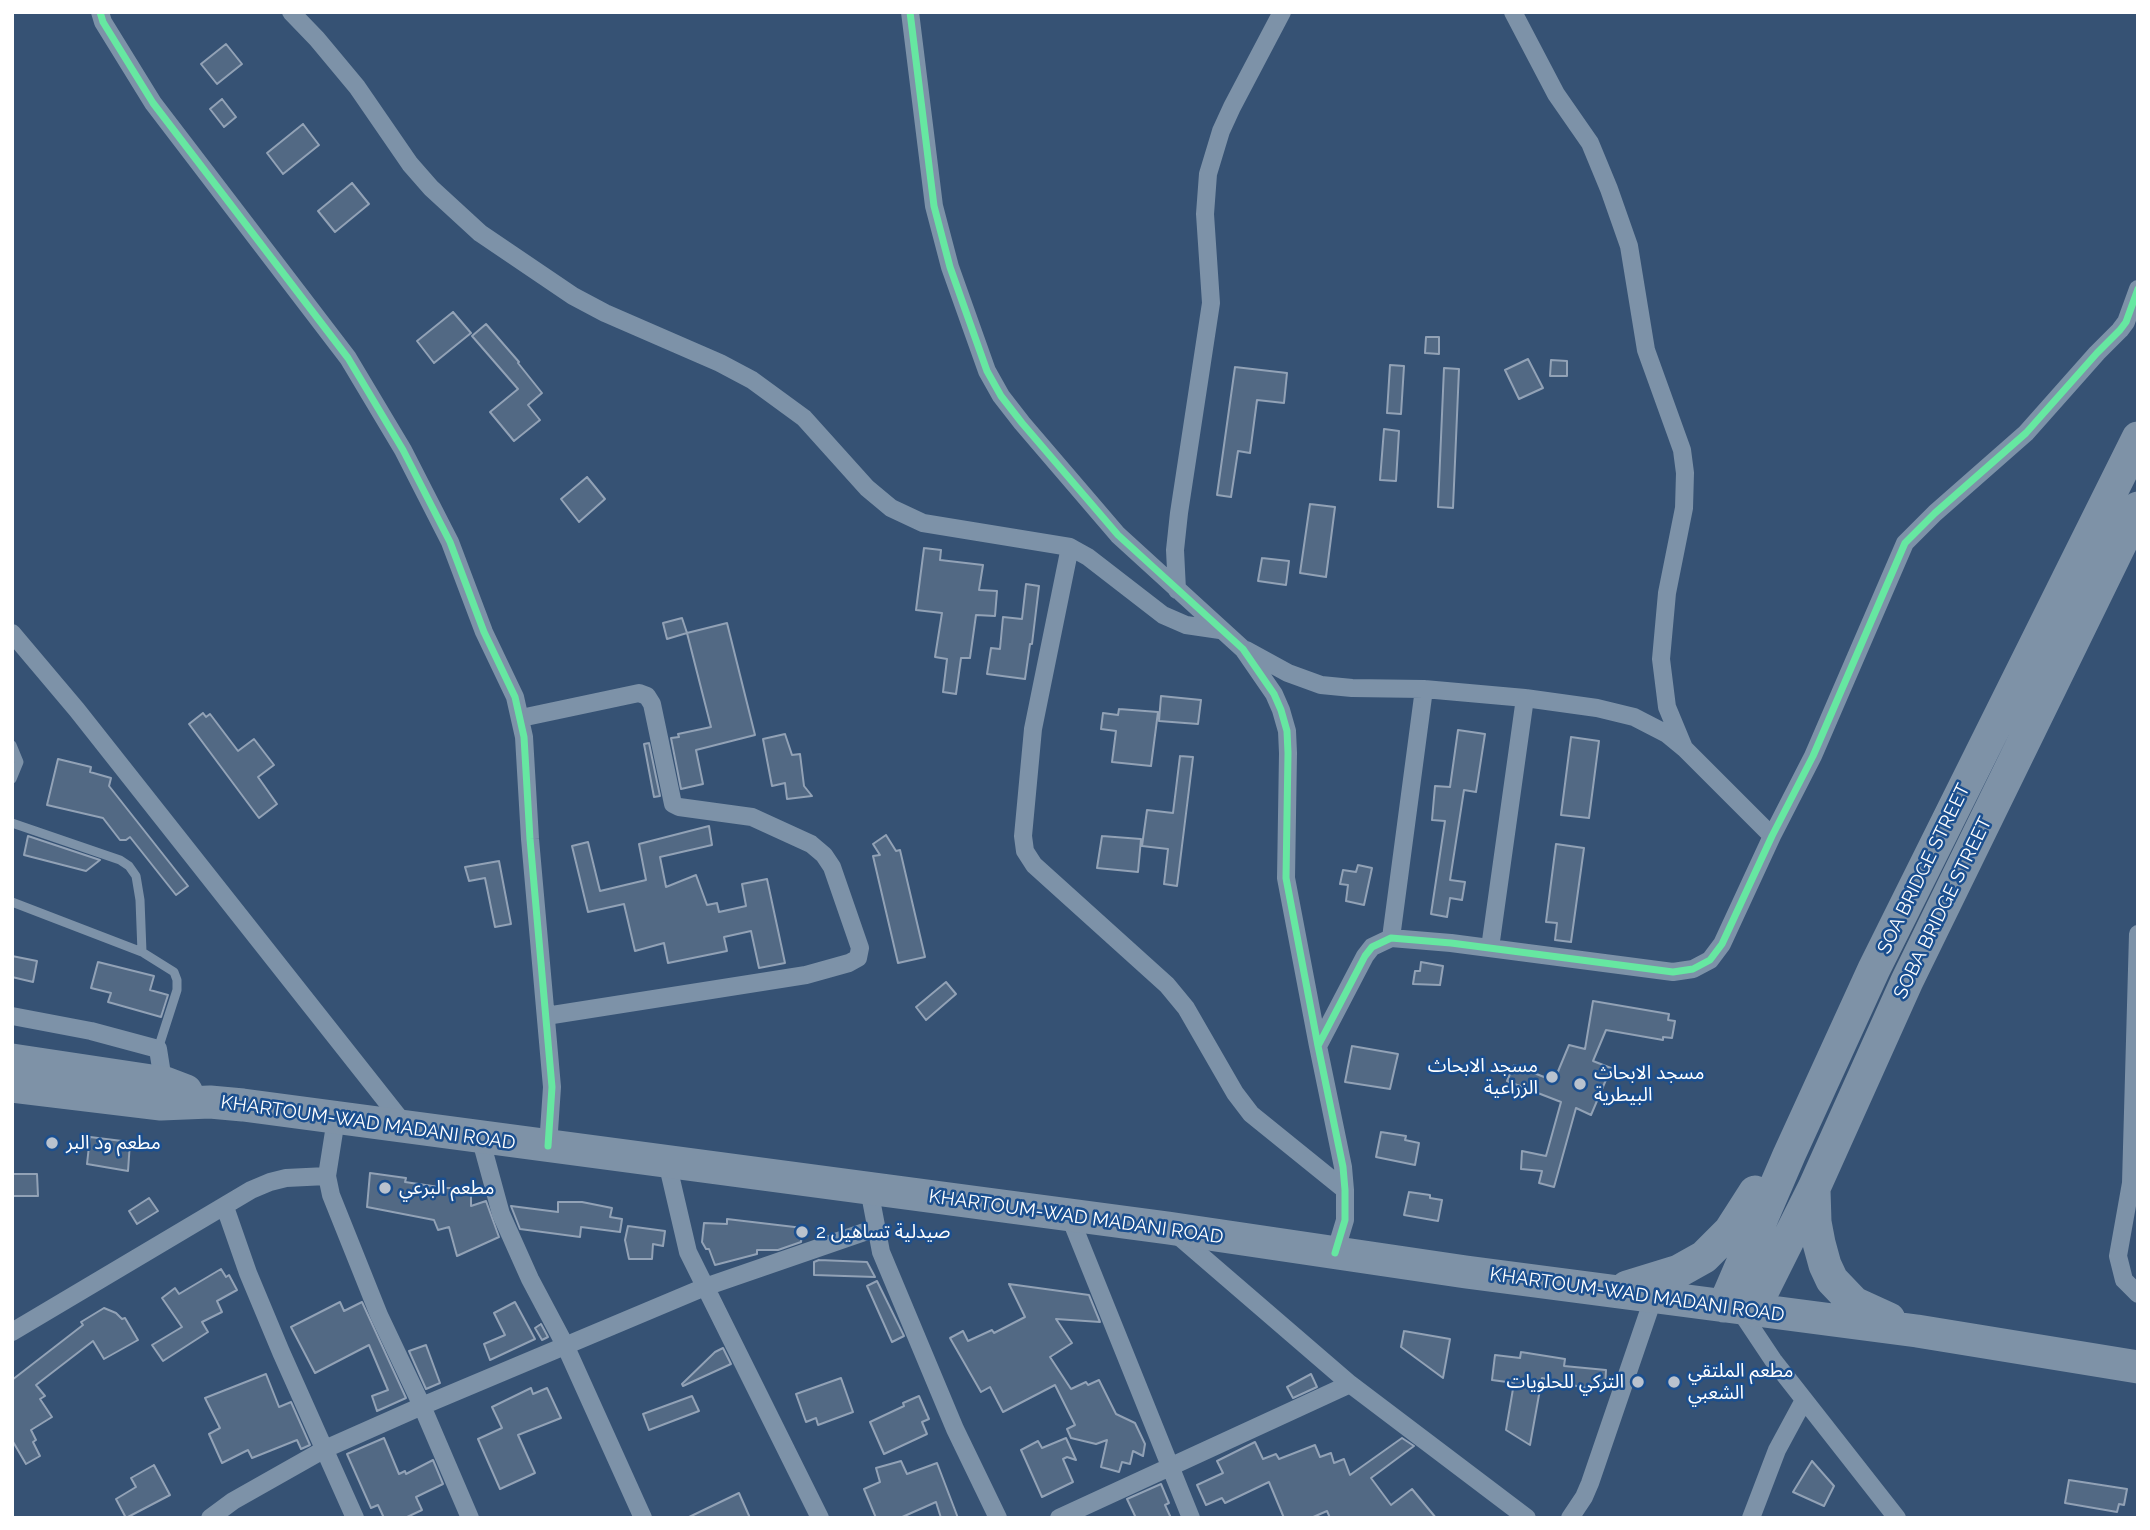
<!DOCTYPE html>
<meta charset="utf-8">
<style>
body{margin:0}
#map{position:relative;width:2150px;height:1530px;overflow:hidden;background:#365274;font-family:Raleway,sans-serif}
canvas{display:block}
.frame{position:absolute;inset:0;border:14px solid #fff;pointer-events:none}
</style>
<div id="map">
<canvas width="2150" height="1530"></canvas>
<div class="frame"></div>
</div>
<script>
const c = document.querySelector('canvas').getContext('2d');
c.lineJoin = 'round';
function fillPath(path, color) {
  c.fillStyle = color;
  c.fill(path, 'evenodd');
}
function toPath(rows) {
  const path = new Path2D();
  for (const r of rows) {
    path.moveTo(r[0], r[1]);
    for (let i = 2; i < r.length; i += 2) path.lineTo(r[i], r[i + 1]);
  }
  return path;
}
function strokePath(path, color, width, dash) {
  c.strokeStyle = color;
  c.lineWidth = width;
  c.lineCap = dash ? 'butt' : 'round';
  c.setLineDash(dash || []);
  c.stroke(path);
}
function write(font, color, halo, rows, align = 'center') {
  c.font = font + ' Raleway,"Noto Sans Arabic",sans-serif';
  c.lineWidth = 5;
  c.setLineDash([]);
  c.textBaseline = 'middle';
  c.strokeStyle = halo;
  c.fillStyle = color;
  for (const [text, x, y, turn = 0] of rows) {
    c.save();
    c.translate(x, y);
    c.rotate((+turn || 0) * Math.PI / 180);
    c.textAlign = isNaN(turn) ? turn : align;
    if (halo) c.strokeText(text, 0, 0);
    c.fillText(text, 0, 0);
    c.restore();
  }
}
const building = toPath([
 [226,44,242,64,217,84,201,64,226,44],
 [222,99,236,117,224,127,210,109,222,99],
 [303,124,319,145,283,174,267,153,303,124],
 [352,183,369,204,335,232,318,211,352,183],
 [453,312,471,333,434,363,417,341,453,312],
 [486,324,519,362,518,363,542,393,528,405,540,420,514,441,490,412,518,389,472,336,486,324],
 [1426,337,1439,337,1439,354,1425,353,1426,337],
 [1528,359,1543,388,1519,399,1505,370,1528,359],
 [1551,360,1567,361,1567,376,1550,376,1551,360],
 [1390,365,1404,366,1401,414,1387,413,1390,365],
 [1235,367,1287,373,1284,403,1257,400,1250,453,1238,451,1231,497,1217,495,1235,367],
 [1444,368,1459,369,1453,508,1438,507,1444,368],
 [1384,429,1399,431,1396,481,1380,480,1384,429],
 [587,477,605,499,579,522,561,499,587,477],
 [1310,504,1335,507,1326,577,1300,573,1310,504],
 [924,548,941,550,940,560,983,565,979,590,997,591,995,616,976,615,970,658,961,658,956,694,943,692,947,659,935,657,942,613,916,610,924,548],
 [1262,558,1289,561,1286,585,1258,581,1262,558],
 [1026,584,1039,586,1032,644,1030,644,1025,679,987,674,991,648,1000,649,1003,617,1022,619,1026,584],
 [682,618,687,633,667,639,663,623,682,618],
 [727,623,755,735,696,750,703,784,681,789,671,738,679,737,678,734,711,727,687,633,727,623],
 [1161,696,1201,700,1198,724,1159,721,1161,696],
 [1119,709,1158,712,1151,766,1112,762,1116,731,1101,729,1103,713,1118,715,1119,709],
 [203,713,206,717,210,714,238,751,254,739,274,765,258,777,277,804,259,818,189,724,203,713],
 [1458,730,1485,734,1476,792,1464,790,1450,880,1465,882,1462,900,1450,898,1447,917,1431,914,1445,821,1432,820,1435,786,1450,787,1458,730],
 [785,734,792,755,800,754,804,786,812,796,787,799,785,783,772,786,763,739,785,734],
 [1571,737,1599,741,1589,818,1561,815,1571,737],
 [649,743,660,796,654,797,644,744,649,743],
 [1180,756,1193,757,1177,886,1164,884,1168,849,1142,846,1147,810,1173,813,1180,756],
 [58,759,91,767,90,772,111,778,109,786,188,886,176,895,130,837,126,840,120,840,103,818,47,805,58,759],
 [709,826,712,845,660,857,666,887,696,875,707,905,717,903,719,912,746,906,742,884,767,879,785,963,759,968,751,931,724,937,727,951,668,963,664,943,635,951,624,904,588,912,572,846,588,842,600,891,646,880,639,844,709,826],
 [886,835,896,851,900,850,925,957,898,963,873,856,880,855,873,844,886,835],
 [28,836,100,860,86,871,24,855,28,836],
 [1102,836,1141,839,1138,872,1097,868,1102,836],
 [1556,844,1584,848,1571,942,1555,940,1557,923,1546,922,1556,844],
 [499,861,511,924,495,927,485,878,469,881,465,867,499,861],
 [1358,865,1372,868,1364,905,1346,901,1348,885,1340,884,1343,870,1356,872,1358,865],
 [12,956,37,961,33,982,12,977,12,956],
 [98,962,154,976,150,990,168,995,161,1017,108,1002,111,993,91,988,98,962],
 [1421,962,1443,966,1440,985,1413,984,1415,971,1420,971,1421,962],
 [946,982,956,994,926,1020,916,1007,946,982],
 [1593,1001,1669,1014,1668,1020,1675,1021,1672,1038,1663,1037,1663,1040,1606,1030,1593,1061,1611,1068,1591,1115,1576,1108,1554,1187,1539,1183,1542,1171,1521,1169,1522,1151,1546,1156,1561,1102,1507,1081,1514,1065,1554,1081,1569,1045,1585,1049,1593,1001],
 [1352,1046,1398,1054,1390,1089,1345,1082,1352,1046],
 [1381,1132,1406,1136,1405,1140,1419,1143,1415,1165,1376,1157,1381,1132],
 [90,1137,130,1142,128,1171,87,1164,90,1137],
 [370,1173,406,1178,405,1182,446,1188,471,1188,471,1206,486,1201,499,1237,457,1256,449,1227,438,1230,434,1220,367,1207,370,1173],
 [12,1174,37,1174,38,1196,12,1196,12,1174],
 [1409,1192,1430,1195,1430,1198,1442,1200,1438,1221,1404,1215,1409,1192],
 [149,1198,158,1211,137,1224,129,1211,149,1198],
 [558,1202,582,1202,612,1208,610,1217,622,1219,620,1232,581,1227,580,1237,520,1229,511,1206,558,1212,558,1202],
 [727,1219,803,1228,801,1242,778,1250,757,1250,757,1254,715,1265,709,1249,706,1249,702,1242,704,1223,727,1224,727,1219],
 [628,1226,665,1231,663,1246,653,1244,652,1259,629,1259,625,1240,628,1226],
 [819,1260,867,1262,875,1277,814,1275,814,1262,819,1260],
 [221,1269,226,1277,229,1275,237,1290,217,1301,222,1312,202,1322,208,1332,163,1361,152,1345,182,1327,162,1298,175,1288,179,1294,221,1269],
 [877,1281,904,1336,892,1342,867,1286,877,1281],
 [1009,1284,1089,1295,1100,1322,1056,1319,1072,1343,1050,1357,1071,1389,1086,1382,1088,1385,1099,1380,1116,1414,1135,1423,1145,1444,1143,1456,1133,1451,1130,1464,1122,1462,1119,1472,1101,1467,1107,1440,1096,1444,1071,1438,1067,1429,1075,1425,1055,1385,1003,1412,990,1387,981,1392,950,1338,963,1331,968,1341,992,1330,994,1333,1025,1317,1009,1284],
 [340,1302,344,1311,362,1302,406,1398,377,1411,372,1396,388,1390,369,1345,315,1373,291,1327,340,1302],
 [515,1302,535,1339,490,1360,484,1344,505,1335,494,1313,515,1302],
 [104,1308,116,1313,122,1319,125,1318,138,1340,104,1359,93,1341,36,1385,45,1396,40,1399,52,1417,31,1430,36,1440,33,1442,40,1456,26,1464,12,1440,12,1380,83,1325,81,1322,104,1308],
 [541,1324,548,1337,542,1340,535,1328,541,1324],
 [1404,1331,1450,1339,1443,1378,1401,1347,1404,1331],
 [426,1345,440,1383,426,1389,409,1351,426,1345],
 [723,1348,731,1364,683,1386,682,1384,715,1352,723,1348],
 [1521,1352,1565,1359,1564,1366,1606,1370,1605,1389,1581,1387,1542,1378,1530,1445,1506,1430,1514,1383,1492,1380,1495,1355,1520,1358,1521,1352],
 [266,1374,279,1407,291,1402,310,1445,301,1449,297,1440,252,1458,248,1450,222,1463,209,1434,220,1428,205,1398,266,1374],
 [1311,1374,1317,1387,1293,1398,1287,1387,1311,1374],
 [841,1378,853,1412,818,1425,816,1418,806,1422,796,1394,841,1378],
 [531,1388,533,1394,547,1388,561,1418,518,1435,535,1473,500,1489,478,1439,502,1428,492,1407,531,1388],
 [692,1396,699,1411,649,1430,643,1414,692,1396],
 [919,1396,929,1419,922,1422,927,1434,884,1454,870,1422,904,1406,903,1403,919,1396],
 [384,1438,399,1474,405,1471,406,1474,433,1460,443,1484,416,1497,422,1510,405,1518,384,1518,378,1505,371,1508,347,1454,384,1438],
 [1066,1438,1076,1460,1067,1457,1063,1459,1073,1482,1042,1497,1021,1450,1038,1441,1042,1448,1066,1438],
 [1402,1438,1414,1446,1371,1478,1391,1505,1412,1489,1436,1518,1330,1518,1327,1511,1311,1518,1284,1518,1269,1482,1225,1503,1222,1498,1206,1505,1197,1485,1223,1473,1217,1461,1255,1442,1263,1459,1276,1454,1279,1459,1315,1445,1320,1457,1331,1453,1334,1463,1344,1459,1350,1475,1402,1438],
 [901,1461,907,1474,937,1463,958,1518,941,1518,936,1502,900,1518,876,1518,864,1489,880,1482,876,1468,901,1461],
 [1812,1461,1834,1486,1824,1506,1793,1492,1812,1461],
 [154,1465,170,1495,126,1518,116,1499,136,1487,131,1478,154,1465],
 [2069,1480,2127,1489,2124,1505,2119,1504,2117,1512,2065,1503,2069,1480],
 [1161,1484,1169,1503,1165,1505,1171,1518,1136,1518,1127,1499,1161,1484],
 [739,1493,750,1518,687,1518,739,1493]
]);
const lane = toPath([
 [12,745,19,762,12,779],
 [12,823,120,860,129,866,136,876,140,900,142,952],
 [12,902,142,952,174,972,177,980,177,990,158,1049]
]);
const street = toPath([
 [100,12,103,22,153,103,348,358,403,450,450,542,484,632,515,697,524,737,530,839,552,1087,548,1146],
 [291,12,317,39,357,87,410,164,431,188,480,233,573,296,605,313,720,363,752,380,804,418,867,488,891,508,923,523,1070,547,1088,557,1163,615,1186,625,1220,630],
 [910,12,934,206,950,267,987,371,1001,396,1022,423,1118,535,1243,649,1274,694,1281,710,1287,731,1288,753,1286,878,1318,1046],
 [1513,12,1556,94,1590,143,1609,189,1629,246,1646,350,1682,450,1685,473,1684,508,1667,593,1661,659,1667,707,1684,748],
 [1070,547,1033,729,1023,836,1025,851,1034,865,1167,985,1186,1008,1235,1093,1251,1114,1345,1190],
 [1177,590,1175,550,1179,513,1211,303,1205,214,1208,174,1221,131,1232,107,1282,12],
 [12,633,77,710,405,1125],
 [1246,650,1288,673,1321,685,1352,688,1424,689,1525,698,1597,708,1634,717,1667,734,1684,748,1772,836],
 [521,718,639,693,647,696,652,704,673,804,679,807,752,817,811,844,824,855,832,867,860,948,858,958,849,963,806,975,546,1016],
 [2138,934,2131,1183,2118,1256,2124,1280,2138,1294],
 [1391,938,1424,689],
 [1490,948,1525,698],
 [12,1016,91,1031,158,1049,164,1087],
 [336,1119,327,1176,331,1195,379,1315,422,1406,470,1518],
 [480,1137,501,1214,530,1279,565,1345,643,1518],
 [667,1162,688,1252,820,1518],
 [869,1189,881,1252,955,1429,998,1518],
 [225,1207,248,1273,281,1352,355,1518],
 [1069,1215,1191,1518],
 [1176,1234,1350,1384,1527,1518],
 [1335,1253,1345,1220,1345,1190,1343,1167,1318,1046,1365,956,1372,947,1391,938,1451,943,1673,972,1693,969,1710,960,1722,944,1772,836,1813,756,1905,543,1935,513,2026,433,2097,353,2120,330,2126,322,2138,289],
 [1739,1309,1773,1360,1897,1518],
 [12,1332,251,1190,270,1182,286,1178,327,1176],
 [210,1518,233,1501,325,1449,422,1406,705,1287,876,1228],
 [1059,1518,1350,1384],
 [1570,1518,1584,1497,1590,1483,1654,1296],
 [1751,1518,1777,1450,1804,1400]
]);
const highway = toPath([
 [12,1060,165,1083,186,1091],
 [12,1086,161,1104,210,1102,243,1105,1168,1228,1466,1272,1917,1331,2138,1367],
 [1814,1190,1815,1222,1819,1243,1825,1265,1832,1280,1854,1303,1889,1319],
 [1627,1287,1679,1271,1704,1257,1730,1231,1755,1192],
 [1724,1306,1789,1155,1874,969,2138,438],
 [1753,1310,1814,1188,1907,981,2138,508]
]);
const cycleway = toPath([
 [100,12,103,22,153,103,348,358,403,450,450,542,484,632,515,697,524,737,530,839,552,1087,548,1146],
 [910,12,934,206,950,267,987,371,1001,396,1022,423,1118,535,1243,649,1274,694,1281,710,1287,731,1288,753,1286,878,1318,1046],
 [1335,1253,1345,1220,1345,1190,1343,1167,1318,1046,1365,956,1372,947,1391,938,1451,943,1673,972,1693,969,1710,960,1722,944,1772,836,1813,756,1905,543,1935,513,2026,433,2097,353,2120,330,2126,322,2138,289]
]);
const markers = [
 [1552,1077,7,"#b9c2ce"],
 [1580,1084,7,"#b9c2ce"],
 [52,1143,7,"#b9c2ce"],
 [385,1188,7,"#b9c2ce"],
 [802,1232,7,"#b9c2ce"],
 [1638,1382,7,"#b9c2ce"],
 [1674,1382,7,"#b9c2ce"]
];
const streetNames = [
 ["SOA BRIDGE STREET",1924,869,-64],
 ["SOBA BRIDGE STREET",1943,908,-64],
 ["KHARTOUM-WAD MADANI ROAD",368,1123,8],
 ["KHARTOUM-WAD MADANI ROAD",1076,1217,8],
 ["KHARTOUM-WAD MADANI ROAD",1637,1295,8]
];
const poiNames = [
 ["مسجد الابحاث",1538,1066,"right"],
 ["الزراعية",1538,1088,"right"],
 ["مسجد الابحاث",1594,1073],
 ["البيطرية",1594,1095],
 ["مطعم ود البر",66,1143],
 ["مطعم البرعي",399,1188],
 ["صيدلية تساهيل 2",816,1232],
 ["مطعم الملتقي",1688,1371],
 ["الشعبي",1688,1393],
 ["التركي للحلويات",1624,1382,"right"]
];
fillPath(building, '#526984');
strokePath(building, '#92a2b6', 2);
strokePath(lane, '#7d92a8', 9);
strokePath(street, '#7d92a8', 18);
strokePath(highway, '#7e92a7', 33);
strokePath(cycleway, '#66e7a1', 7);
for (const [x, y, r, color] of markers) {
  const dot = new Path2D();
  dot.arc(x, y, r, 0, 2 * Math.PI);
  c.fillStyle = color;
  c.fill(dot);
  strokePath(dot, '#1b4f8f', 2.5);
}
write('19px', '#fff', '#1b4f8f', streetNames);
write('19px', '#fff', '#1b4f8f', poiNames, 'left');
</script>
